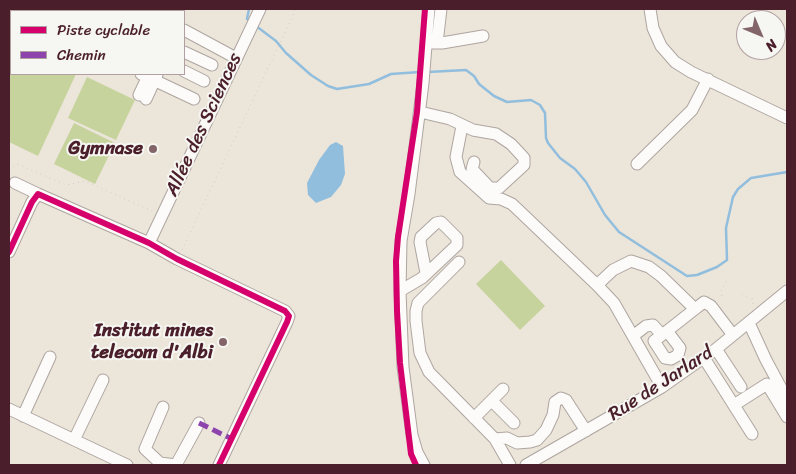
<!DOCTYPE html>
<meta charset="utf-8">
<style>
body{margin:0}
#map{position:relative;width:796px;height:474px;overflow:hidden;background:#ece5da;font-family:Sriracha,sans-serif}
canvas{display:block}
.frame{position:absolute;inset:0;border:10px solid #4a1f2b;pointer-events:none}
.legend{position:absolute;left:10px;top:10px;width:175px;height:65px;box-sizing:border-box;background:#f6f6f2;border:1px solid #b1a0a2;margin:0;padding:6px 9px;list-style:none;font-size:15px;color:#4a1f2b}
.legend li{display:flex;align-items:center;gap:10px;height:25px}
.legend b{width:25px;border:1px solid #b1a0a2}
.north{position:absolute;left:736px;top:10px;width:50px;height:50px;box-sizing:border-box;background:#f6f6f2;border:1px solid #b1a0a2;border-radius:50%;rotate:135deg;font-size:14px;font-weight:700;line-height:20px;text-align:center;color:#4a1f2b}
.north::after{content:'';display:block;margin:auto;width:18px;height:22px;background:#836468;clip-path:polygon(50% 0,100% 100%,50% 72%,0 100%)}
</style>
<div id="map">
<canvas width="796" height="474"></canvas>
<div class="frame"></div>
<ul class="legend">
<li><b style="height:6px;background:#d6006c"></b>Piste cyclable</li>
<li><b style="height:6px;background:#8e44ad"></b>Chemin</li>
</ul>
<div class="north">N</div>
</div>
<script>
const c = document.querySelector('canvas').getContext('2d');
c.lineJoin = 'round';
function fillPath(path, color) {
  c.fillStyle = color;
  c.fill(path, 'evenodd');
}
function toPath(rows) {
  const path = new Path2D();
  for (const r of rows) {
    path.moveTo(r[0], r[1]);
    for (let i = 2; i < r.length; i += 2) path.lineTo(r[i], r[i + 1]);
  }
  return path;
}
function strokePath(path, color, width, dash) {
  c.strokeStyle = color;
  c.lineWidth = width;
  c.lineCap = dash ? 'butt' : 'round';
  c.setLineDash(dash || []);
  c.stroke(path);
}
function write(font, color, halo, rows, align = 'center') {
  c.font = font + ' Sriracha,sans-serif';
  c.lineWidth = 4;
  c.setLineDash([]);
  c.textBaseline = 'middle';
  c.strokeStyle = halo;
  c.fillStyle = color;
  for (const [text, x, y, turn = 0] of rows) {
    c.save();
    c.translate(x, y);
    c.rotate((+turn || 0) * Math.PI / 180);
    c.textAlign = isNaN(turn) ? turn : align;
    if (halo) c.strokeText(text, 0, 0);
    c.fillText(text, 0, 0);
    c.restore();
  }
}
const green = toPath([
 [9,38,11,39,11,74,76,74,38,156,9,142],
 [87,77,135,100,116,140,68,118],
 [74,123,115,143,95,184,54,164],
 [501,260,545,306,520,330,476,284]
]);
const water = toPath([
 [336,142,343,146,345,174,341,185,331,197,316,203,308,195,307,183,319,160,330,145]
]);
const stream = toPath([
 [249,9,247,19,250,21],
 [256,26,276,41,286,53,311,75,328,86,337,89,369,84,391,74,420,72],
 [428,72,466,70,474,76,479,84,494,96,507,102,531,100,540,105,545,113,546,138,548,143,560,158,575,169,586,182,605,215,619,232,687,276,697,275,717,267,727,260,726,228,728,219,733,197,738,189,751,178,787,172]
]);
const path = toPath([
 [9,34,11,35],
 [9,169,18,164,66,185,85,181,152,211],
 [182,250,296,9],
 [742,294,752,300],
 [722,296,721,291,727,280],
 [753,304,752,300,755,295]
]);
const minor = toPath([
 [138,9,144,11],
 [650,9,653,28,661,46,675,62,691,72,787,118],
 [184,30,236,58],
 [427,43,442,43,483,36],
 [437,43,441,9],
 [184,52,212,65],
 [184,71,204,81],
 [141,74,194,99],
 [139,95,149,74],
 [146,99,157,75],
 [420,112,450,119,473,130,496,134,511,144,524,158,524,165,499,188,490,188,472,169,474,162],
 [462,126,456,157,460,172,489,198,501,199,512,204,597,285,614,303,662,387],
 [637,164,692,110,708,79],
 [15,183,38,194],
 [149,243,260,9],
 [9,252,32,202,38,194,149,243,177,259,285,311,289,316,287,322,219,465],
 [459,262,418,303,416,311,416,321,420,353,429,372,495,439,510,465],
 [597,285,613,270,631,261,649,267,661,276,695,309],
 [400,291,422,278,457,245,457,238,441,222,436,223,421,237,420,242,426,273],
 [749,323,766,360,787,399],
 [667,331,680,348,678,355,671,359,665,358,654,341,662,335,695,309,704,302,711,306,733,335],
 [633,336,646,326,653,325,662,335],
 [716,349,741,387],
 [704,358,752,434],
 [492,401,514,423],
 [734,405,767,384,787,417],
 [9,409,127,465],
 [23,416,50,357],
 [474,418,503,389],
 [495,439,507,438,517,443,530,442,537,440,546,430,553,415,555,402,561,398,566,400,586,431],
 [74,440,103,380],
 [160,463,145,449,163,407],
 [159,465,160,463,176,465,199,423],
 [424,465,417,452,412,435,403,367,400,291,401,241,409,194,423,83,429,9],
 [526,465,662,387,716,349,787,291]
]);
const quiet = toPath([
 [199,423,232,439]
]);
const cycleway = toPath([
 [9,252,32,202,38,194,149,243,177,259,285,311,289,316,287,322,219,465],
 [416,465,411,454,400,363,397,311,396,261,398,237,417,112,425,9]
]);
const markers = [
 [153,149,5,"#836468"],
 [223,342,5,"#836468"]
];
const streetNames = [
 ["Allée des Sciences",204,125,-65],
 ["Rue de Jarlard",661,384,-33]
];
const poiNames = [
 ["Gymnase",143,149],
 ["Institut mines",213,331],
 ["telecom d'Albi",213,353]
];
fillPath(green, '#c7d39c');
fillPath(water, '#92bede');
strokePath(stream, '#92bede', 2.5);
strokePath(minor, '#aea5a0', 13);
strokePath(path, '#cfcbc9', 1, [1, 4]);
strokePath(minor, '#fcfbf9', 11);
strokePath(quiet, '#8e44ad', 5, [10, 5]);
strokePath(cycleway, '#d6006c', 6);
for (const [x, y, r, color] of markers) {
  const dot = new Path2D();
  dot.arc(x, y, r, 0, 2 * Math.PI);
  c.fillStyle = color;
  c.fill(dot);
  strokePath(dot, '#f6f6f2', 2);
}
write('19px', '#4a1f2b', '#f6f6f2', streetNames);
write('bold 19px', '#4a1f2b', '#f6f6f2', poiNames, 'right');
</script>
